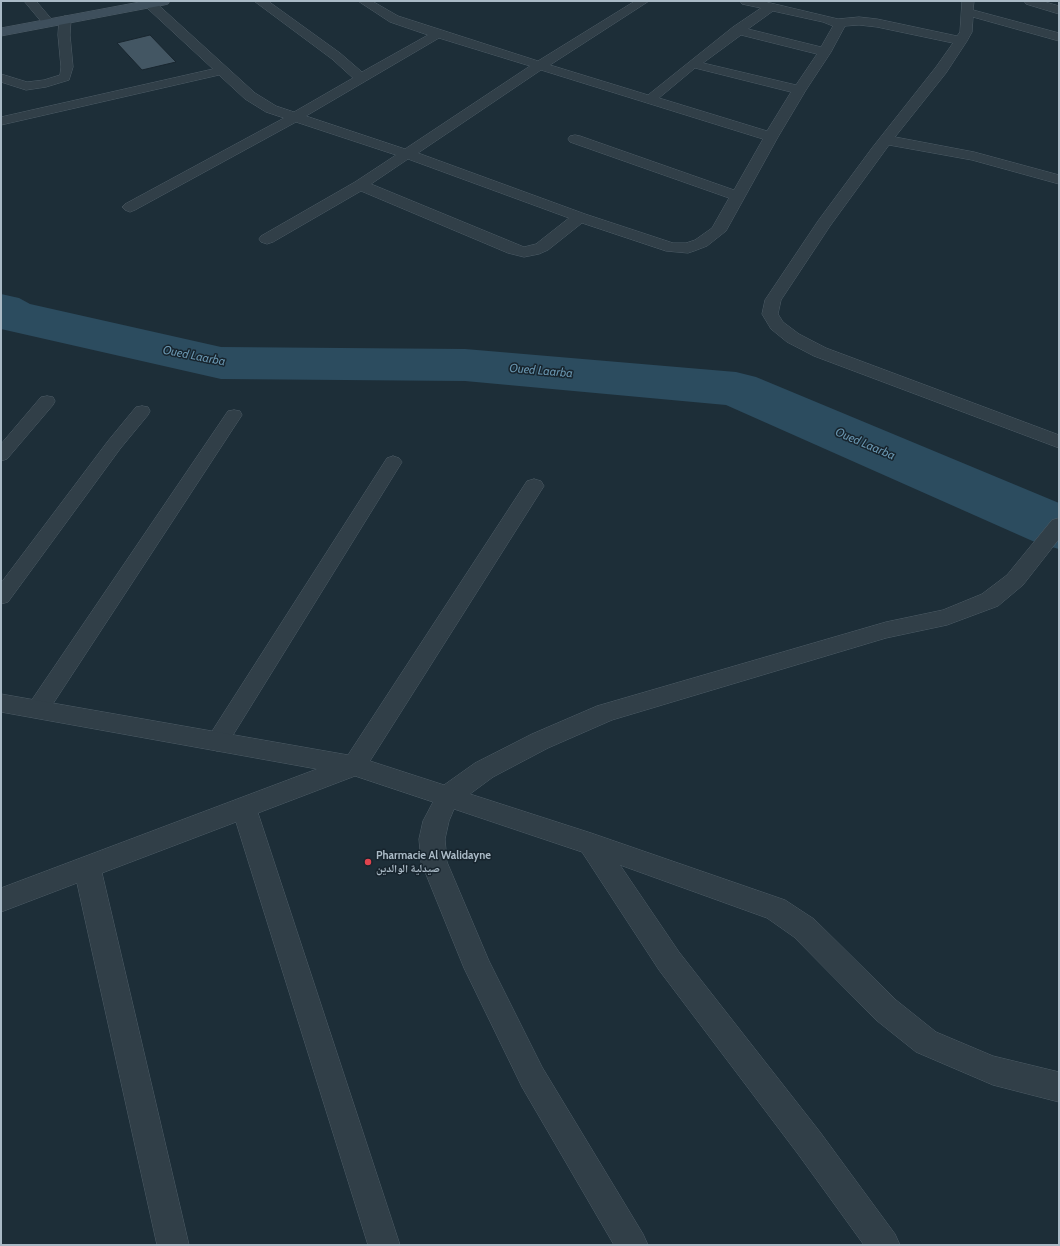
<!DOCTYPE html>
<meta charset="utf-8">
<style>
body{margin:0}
#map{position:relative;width:1060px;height:1246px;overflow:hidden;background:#1d2e38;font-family:Cabin,sans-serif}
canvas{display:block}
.frame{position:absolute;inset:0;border:2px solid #aabac6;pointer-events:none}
</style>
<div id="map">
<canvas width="1060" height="1246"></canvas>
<div class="frame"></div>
</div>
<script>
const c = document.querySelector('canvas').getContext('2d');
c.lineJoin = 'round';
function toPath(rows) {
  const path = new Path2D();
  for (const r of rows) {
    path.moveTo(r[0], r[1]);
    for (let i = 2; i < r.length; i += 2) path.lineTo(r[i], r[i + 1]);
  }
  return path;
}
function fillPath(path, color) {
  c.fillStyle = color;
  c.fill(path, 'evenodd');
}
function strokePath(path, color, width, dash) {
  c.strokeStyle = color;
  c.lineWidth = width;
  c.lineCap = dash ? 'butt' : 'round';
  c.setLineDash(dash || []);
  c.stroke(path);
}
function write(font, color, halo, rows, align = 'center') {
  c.font = font + ' Cabin,"Noto Naskh Arabic",sans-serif';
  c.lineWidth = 3;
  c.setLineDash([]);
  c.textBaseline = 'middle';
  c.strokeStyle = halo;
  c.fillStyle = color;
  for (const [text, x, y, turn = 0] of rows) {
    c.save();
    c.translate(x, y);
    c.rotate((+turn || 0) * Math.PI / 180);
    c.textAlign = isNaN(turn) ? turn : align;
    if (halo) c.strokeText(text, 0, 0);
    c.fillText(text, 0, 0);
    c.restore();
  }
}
const river = toPath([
 [1,294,19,298,30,304,221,347,465,349,736,372,756,377,1059,503,1059,549,1037,543,726,405,465,381,221,379,1,329,1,294]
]);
const building = toPath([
 [150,35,176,62,142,70,117,43,150,35]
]);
const lane = toPath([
 [65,16,71,19,70,35,73,67,69,80,46,87,26,90,1,82,1,74,27,82,44,80,60,75,61,67,58,35,59,19,65,16],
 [47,396,53,397,55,401,53,405,7,459,1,461,1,444,41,397,47,396],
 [142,406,148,407,150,411,148,415,120,449,8,602,1,604,1,583,108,441,136,407,142,406],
 [234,410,240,411,242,415,45,716,37,718,29,716,26,710,29,704,228,411,234,410],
 [393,456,399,458,402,462,225,748,217,751,209,748,206,742,209,736,387,458,393,456]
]);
const street = toPath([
 [24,1,36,1,54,22,52,25,44,25,24,1],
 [146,1,154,1,255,93,276,106,294,112,353,78,332,59,254,1,268,1,340,53,362,72,428,35,390,22,358,1,372,1,398,16,538,61,635,1,649,1,550,65,648,95,733,27,761,8,742,4,740,1,762,1,838,19,859,17,877,19,957,36,960,32,962,1,974,1,973,10,1059,33,1059,41,973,17,972,32,967,41,946,73,895,137,974,152,1059,175,1059,184,972,160,889,145,830,226,781,300,778,314,783,322,799,334,826,348,1059,435,1059,448,814,356,787,342,771,329,762,314,765,300,818,221,872,148,936,67,953,43,877,27,859,25,845,26,831,52,806,90,778,137,726,231,707,246,694,251,688,253,666,251,582,223,548,250,539,254,524,257,508,253,361,191,273,242,267,244,261,242,259,239,261,236,355,182,396,155,296,122,135,210,130,212,125,210,122,207,125,204,284,118,266,112,245,99,219,75,1,125,1,117,213,69,146,7,144,4,146,1],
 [773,11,823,22,833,26,821,47,748,29,773,11],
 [741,35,817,54,796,85,703,63,741,35],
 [439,38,530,66,405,149,306,116,439,38],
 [695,68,791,92,767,131,659,98,695,68],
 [541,70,763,139,734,190,580,136,575,135,570,136,568,139,570,142,729,198,712,228,695,240,686,243,673,243,585,214,418,153,541,70],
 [408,159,569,218,536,244,524,247,371,184,408,159],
 [1024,1,1042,1,1059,6,1059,14,1026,4,1024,1],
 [534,479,541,481,544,486,370,761,444,785,475,763,532,734,597,706,886,622,943,610,982,594,1007,575,1052,520,1059,518,1059,539,1023,585,998,606,947,625,886,638,612,720,548,748,493,777,470,794,591,833,785,900,814,919,896,1000,936,1032,993,1056,1059,1072,1059,1102,993,1085,916,1052,876,1020,794,937,767,918,620,865,679,952,820,1132,895,1234,900,1245,864,1245,798,1154,659,970,582,852,454,809,449,821,445,839,447,862,489,961,542,1067,643,1234,648,1245,614,1245,522,1087,464,968,421,862,419,839,423,821,433,802,355,776,258,813,400,1245,368,1245,236,822,102,873,189,1245,157,1245,77,883,1,912,1,888,317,769,1,712,1,694,348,755,527,481,534,479]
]);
const secondary = toPath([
 [145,1,170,1,168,4,164,5,1,36,1,28,145,1]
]);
const markers = [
 [368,862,4,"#e0444e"]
];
const poiNames = [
 ["Pharmacie Al Walidayne",376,856],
 ["صيدلية الوالدين",376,869]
];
const waterNames = [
 ["Oued Laarba",194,356,11],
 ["Oued Laarba",541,371,5],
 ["Oued Laarba",865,444,23]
];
fillPath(river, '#2c4c5f');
fillPath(building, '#435663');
strokePath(building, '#19262f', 1);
strokePath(lane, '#4e5d67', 1);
strokePath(street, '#4e5d67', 1);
strokePath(secondary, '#4e5d67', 1);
fillPath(lane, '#313f48');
fillPath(street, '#313f48');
fillPath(secondary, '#3e4f5c');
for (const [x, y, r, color] of markers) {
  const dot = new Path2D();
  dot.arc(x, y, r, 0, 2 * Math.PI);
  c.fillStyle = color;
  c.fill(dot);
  strokePath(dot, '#17242d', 1.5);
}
write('bold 11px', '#aabac6', '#17242d', poiNames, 'left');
write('italic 12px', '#6793ad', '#17242d', waterNames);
</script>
